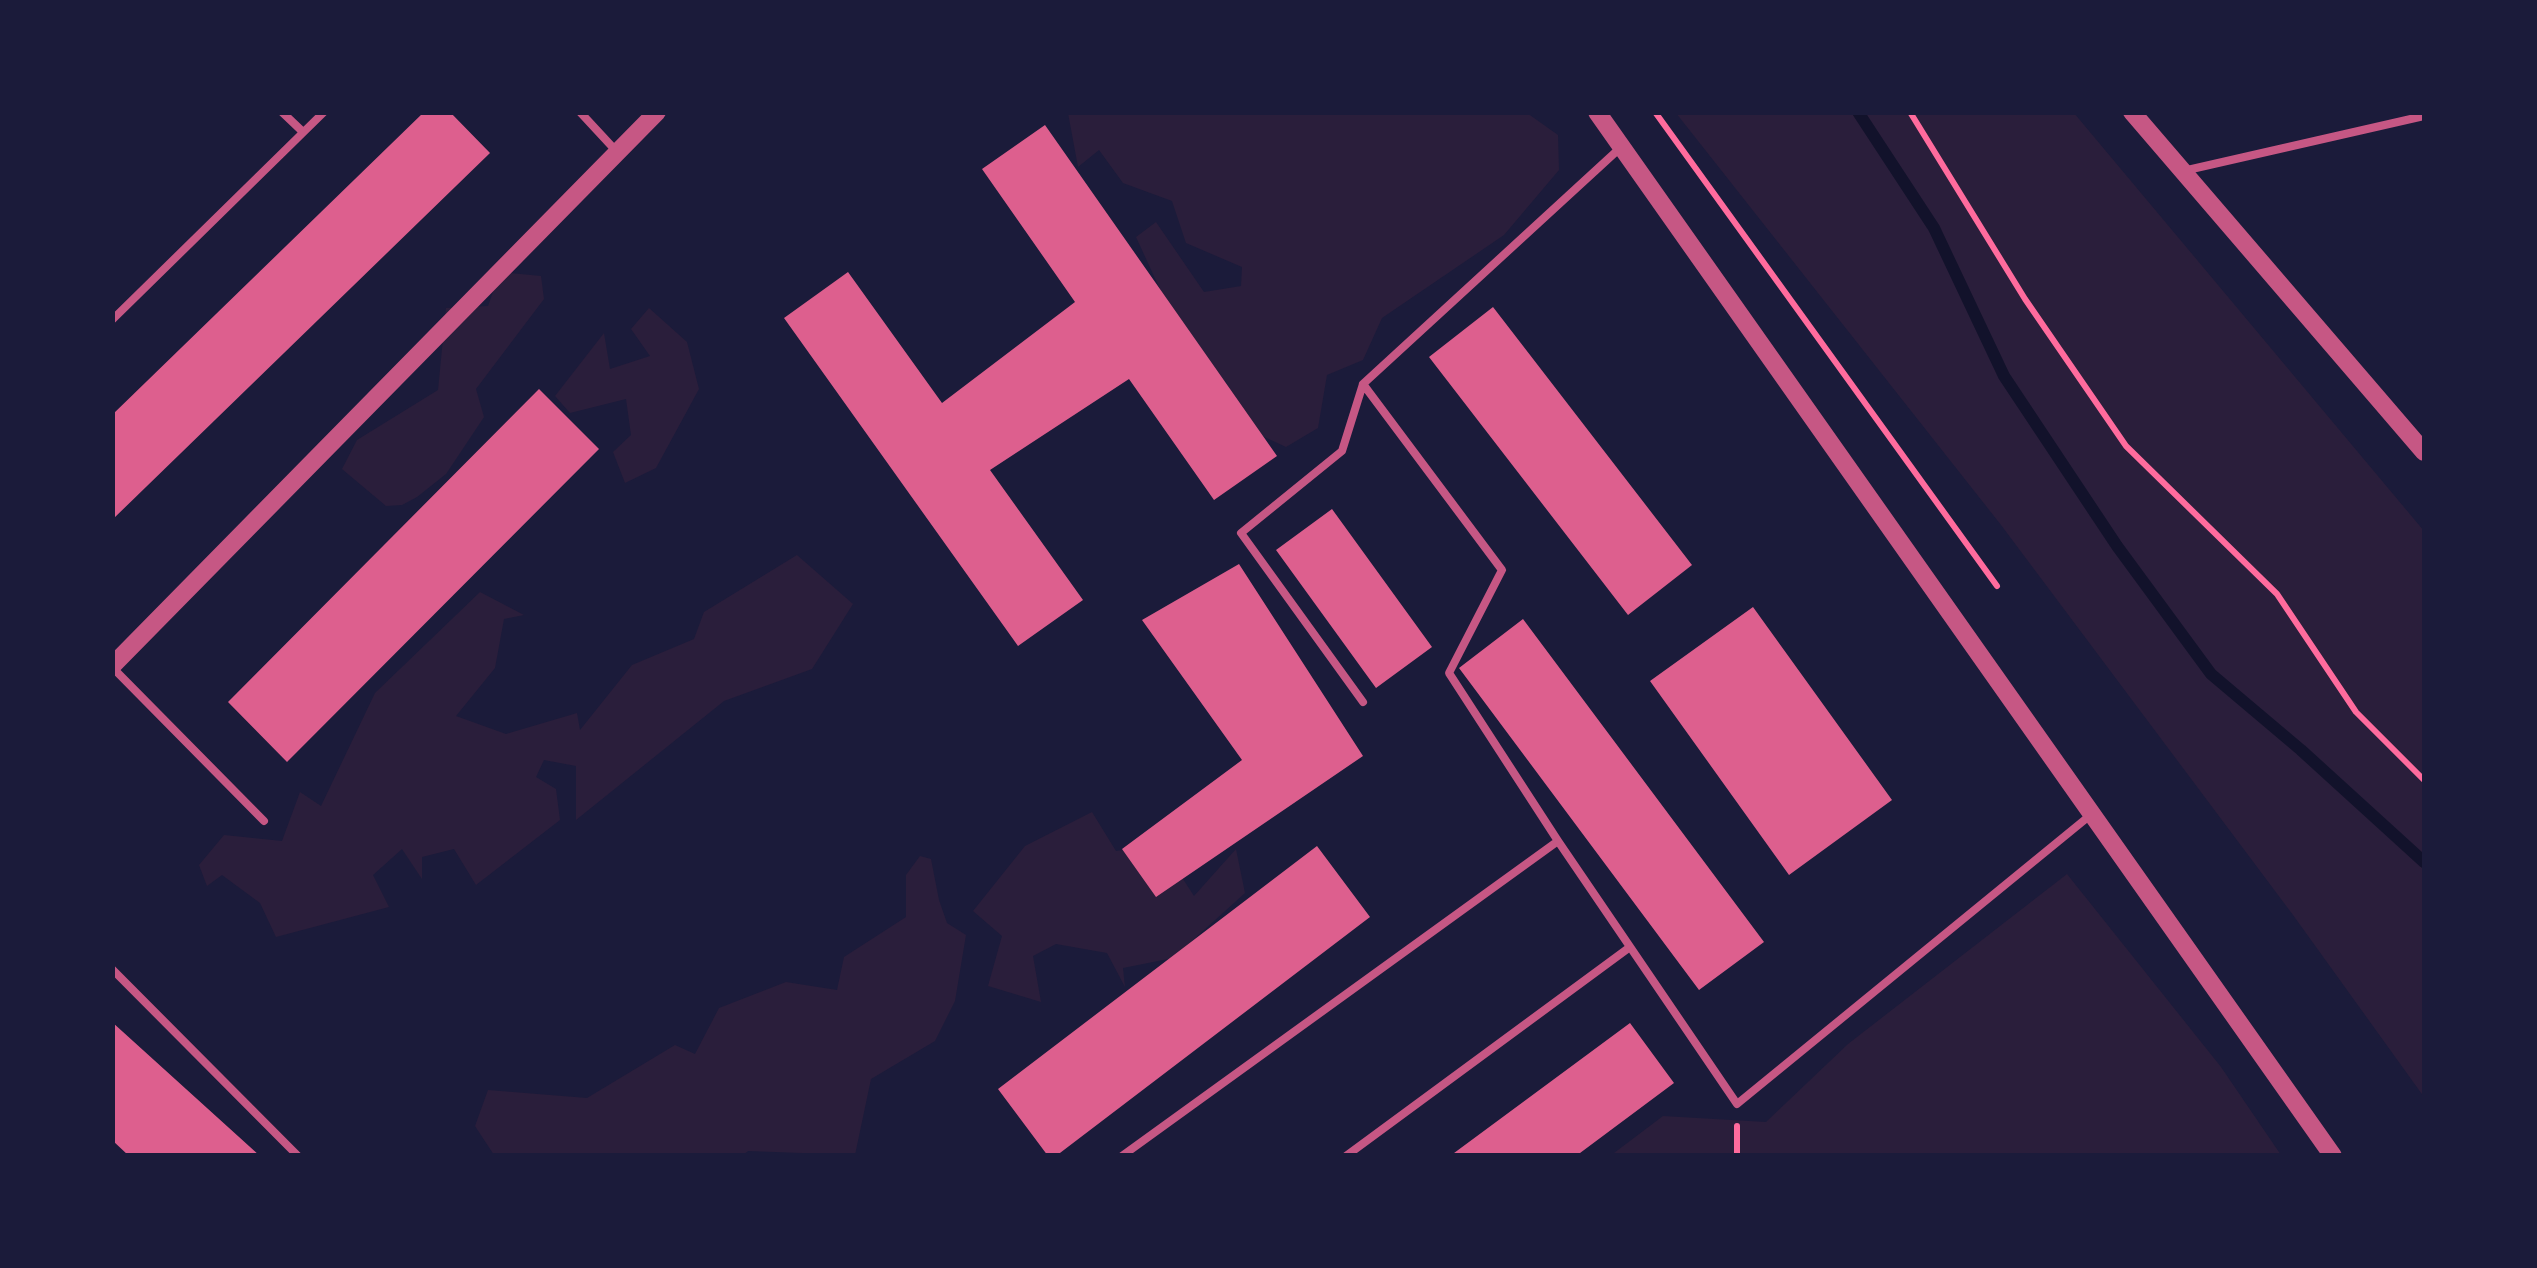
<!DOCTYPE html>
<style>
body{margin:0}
#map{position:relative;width:2537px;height:1268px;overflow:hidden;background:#1b1b3a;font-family:Lato,sans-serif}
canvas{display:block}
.frame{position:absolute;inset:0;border:115px solid #1b1b3a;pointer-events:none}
</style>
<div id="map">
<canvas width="2537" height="1268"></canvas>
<div class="frame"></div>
</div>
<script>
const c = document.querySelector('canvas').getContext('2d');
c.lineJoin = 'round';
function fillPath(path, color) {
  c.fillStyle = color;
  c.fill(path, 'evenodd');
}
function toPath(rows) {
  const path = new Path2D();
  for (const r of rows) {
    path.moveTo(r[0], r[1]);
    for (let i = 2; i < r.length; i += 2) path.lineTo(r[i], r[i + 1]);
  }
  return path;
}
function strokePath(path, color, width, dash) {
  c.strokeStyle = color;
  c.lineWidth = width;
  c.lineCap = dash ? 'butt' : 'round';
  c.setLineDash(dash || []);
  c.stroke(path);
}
const green = toPath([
 [1068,113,1527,113,1558,135,1559,170,1504,235,1382,318,1363,360,1327,375,1318,428,1286,447,1245,428,1226,382,1192,359,1136,237,1156,222,1204,292,1241,286,1242,267,1186,243,1172,201,1123,183,1099,150,1078,167],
 [1676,113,2074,113,2424,531,2424,1097,2293,915,2001,525],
 [500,272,541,276,544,299,476,389,484,417,446,474,417,497,402,505,386,506,342,469,357,440,438,390,446,308,488,306],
 [649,308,687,342,699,389,656,468,625,483,613,452,631,435,626,399,570,413,555,396,604,333,610,369,650,356,631,329],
 [797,555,853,604,812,669,724,701,576,820,576,766,544,760,536,777,556,789,560,820,476,885,454,849,422,857,422,879,402,849,373,875,389,907,276,937,260,903,222,875,207,886,199,865,224,835,282,841,300,792,321,806,375,693,480,592,524,615,504,619,495,668,456,716,506,734,577,713,580,730,632,665,694,639,704,612],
 [1092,812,1116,851,1161,845,1194,896,1236,849,1245,893,1173,958,1123,968,1125,987,1107,953,1056,944,1033,956,1041,1002,988,986,1002,936,973,911,1025,846],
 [920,856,931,859,939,900,947,923,966,935,955,1001,935,1041,871,1079,855,1155,748,1151,742,1156,494,1155,475,1126,488,1090,587,1098,675,1045,695,1054,719,1008,786,982,837,990,844,957,906,917,906,875],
 [2067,874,2221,1067,2281,1155,1610,1156,1663,1116,1766,1122,1848,1044]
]);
const stream = toPath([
 [1858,112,1934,228,2004,376,2117,546,2211,674,2301,750,2424,862]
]);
const building = toPath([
 [424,112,450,112,490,153,112,520,112,415],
 [1045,125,1277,456,1214,500,1129,379,990,470,1083,600,1018,646,784,318,848,272,942,403,1075,302,982,169],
 [1493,307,1692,565,1628,615,1429,357],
 [539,389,599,449,287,762,228,702],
 [1332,509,1432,647,1376,688,1276,550],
 [1239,564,1363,756,1156,897,1122,849,1242,760,1142,620],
 [1753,607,1892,800,1789,875,1650,681],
 [1523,619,1764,942,1699,990,1459,668],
 [1317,846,1370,917,1056,1156,1048,1156,998,1089],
 [112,1022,260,1156,129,1156,112,1140],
 [1630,1023,1674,1083,1576,1156,1450,1156]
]);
const path = toPath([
 [1655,112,1997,586],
 [1910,112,2025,299,2126,446,2277,594,2356,712,2424,780],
 [1737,1126,1737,1156]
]);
const service = toPath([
 [282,112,303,132],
 [580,112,618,153],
 [2183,171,2424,116],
 [112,320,324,112],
 [1363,384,1502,570,1449,673,1558,841,1737,1104,2093,813],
 [112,667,264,821],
 [1363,702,1241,533,1342,451,1363,384,1619,149],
 [112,969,298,1156],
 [1122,1156,1558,841],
 [1346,1156,1630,947]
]);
const tertiary = toPath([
 [1597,112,2333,1156],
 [2132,112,2424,452],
 [112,666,657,112]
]);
fillPath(green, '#2a1e3b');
strokePath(stream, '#12122b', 12);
fillPath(building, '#dd5f8e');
strokePath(path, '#ff6b9d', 6);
strokePath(service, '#c65784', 8);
strokePath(tertiary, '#c65784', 18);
</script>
